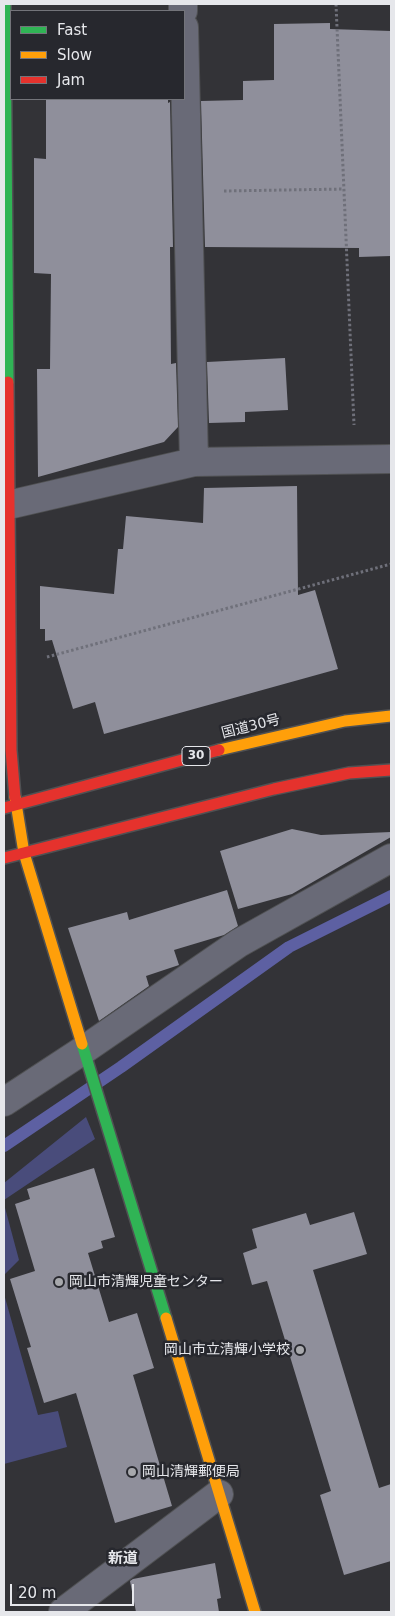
<!DOCTYPE html>
<meta charset="utf-8">
<style>
body{margin:0}
#map{position:relative;width:395px;height:1616px;overflow:hidden;background:#333337;font-family:"DejaVu Sans",sans-serif}
canvas{display:block}
.frame{position:absolute;inset:0;border:5px solid #e6e7eb;pointer-events:none}
.legend{position:absolute;left:10px;top:10px;width:175px;height:90px;box-sizing:border-box;background:#27282e;border:1px solid #73747a;margin:0;padding:6px 9px;list-style:none;font-size:15px;color:#e6e7eb}
.legend li{display:flex;align-items:center;gap:10px;height:25px}
.legend b{width:25px;border:1px solid #73747a}
.scale{position:absolute;left:10px;top:1584px;width:124px;height:22px;box-sizing:border-box;border:2px solid #e6e7eb;border-top:0;padding-left:6px;font-size:15px;line-height:18px;white-space:nowrap;color:#e6e7eb;-webkit-text-stroke:4px #27282e;paint-order:stroke}
</style>
<div id="map">
<canvas width="395" height="1616"></canvas>
<div class="frame"></div>
<ul class="legend">
<li><b style="height:6px;background:#30b455"></b>Fast</li>
<li><b style="height:6px;background:#ff9f0a"></b>Slow</li>
<li><b style="height:6px;background:#e5322d"></b>Jam</li>
</ul>
<div class="scale">20 m</div>
</div>
<script>
const c = document.querySelector('canvas').getContext('2d');
c.lineJoin = 'round';
function fillPath(path, color) {
  c.fillStyle = color;
  c.fill(path, 'evenodd');
}
function toPath(rows) {
  const path = new Path2D();
  for (const r of rows) {
    path.moveTo(r[0], r[1]);
    for (let i = 2; i < r.length; i += 2) path.lineTo(r[i], r[i + 1]);
  }
  return path;
}
function strokePath(path, color, width, dash) {
  c.strokeStyle = color;
  c.lineWidth = width;
  c.lineCap = dash ? 'butt' : 'round';
  c.setLineDash(dash || []);
  c.stroke(path);
}
function write(font, color, halo, rows, align = 'center') {
  c.font = font + ' "DejaVu Sans","Noto Sans JP",sans-serif';
  c.lineWidth = 5;
  c.setLineDash([]);
  c.textBaseline = 'middle';
  c.strokeStyle = halo;
  c.fillStyle = color;
  for (const [text, x, y, turn = 0] of rows) {
    c.save();
    c.translate(x, y);
    c.rotate((+turn || 0) * Math.PI / 180);
    c.textAlign = isNaN(turn) ? turn : align;
    if (halo) c.strokeText(text, 0, 0);
    c.fillText(text, 0, 0);
    c.restore();
  }
}
const green = toPath([
 [86,1117,95,1139,4,1200,4,1183],
 [4,1204,19,1260,4,1275],
 [4,1294,38,1415,58,1411,67,1447,4,1464]
]);
const stream = toPath([
 [4,1146,121,1067,289,947,391,896]
]);
const building = toPath([
 [330,23,330,29,391,31,391,256,359,257,359,248,205,247,201,101,243,100,243,81,274,80,274,24],
 [46,99,168,99,168,103,170,102,173,247,170,247,171,364,176,363,178,427,164,442,38,477,37,369,50,369,51,274,34,273,34,158,46,159],
 [285,358,288,410,245,412,245,422,209,423,207,362],
 [297,486,298,595,315,590,338,669,104,734,95,702,73,709,52,640,45,641,45,629,40,629,40,586,114,594,118,549,123,549,126,516,203,523,204,488],
 [292,829,321,835,391,832,391,837,292,894,238,909,220,851],
 [227,890,238,926,224,935,174,950,179,965,146,976,149,986,99,1021,68,928,127,912,129,920],
 [94,1168,115,1237,101,1241,103,1248,88,1253,109,1322,137,1313,154,1368,133,1375,172,1506,115,1523,76,1393,44,1403,27,1348,31,1347,10,1279,35,1271,15,1204,30,1199,27,1189],
 [354,1212,367,1254,313,1270,379,1488,391,1484,391,1561,344,1575,320,1495,331,1491,267,1281,252,1285,243,1253,257,1248,252,1229,306,1213,310,1225],
 [215,1563,221,1598,217,1599,219,1612,136,1612,130,1581,133,1579]
]);
const path = toPath([
 [336,4,354,425],
 [224,191,344,189],
 [47,657,391,564]
]);
const street = toPath([
 [183,4,183,11],
 [184,27,194,462],
 [4,506,194,462,391,459],
 [4,1102,85,1049,239,943,391,858],
 [63,1612,219,1494]
]);
const fast = toPath([
 [5,4,8,382],
 [82,1044,166,1318]
]);
const slow = toPath([
 [219,750,345,721,391,716],
 [15,797,24,853,82,1044],
 [166,1318,255,1612]
]);
const jam = toPath([
 [8,382,11,750,15,797],
 [4,808,219,750],
 [4,858,274,789,349,773,391,770]
]);
const markers = [
 [59,1282,5,"#a7a8ac"],
 [300,1350,5,"#a7a8ac"],
 [132,1472,5,"#a7a8ac"]
];
const shields = [
 [196,756,28]
];
const shieldNames = [
 ["30",196,756]
];
const streetNames = [
 ["国道30号",251,727,-14]
];
const poiNames = [
 ["岡山市清輝児童センター",69,1282],
 ["岡山市立清輝小学校",290,1350,"right"],
 ["岡山清輝郵便局",142,1472]
];
const neighbourhoodNames = [
 ["新道",123,1559]
];
fillPath(green, '#494c7b');
strokePath(stream, '#5d60a2', 12);
fillPath(building, '#8f8f9b');
strokePath(street, '#505153', 30);
strokePath(fast, '#505153', 14);
strokePath(slow, '#505153', 14);
strokePath(jam, '#505153', 14);
strokePath(path, '#6f707a', 3, [2.5, 2.5]);
strokePath(street, '#696a77', 28);
strokePath(fast, '#30b455', 11);
strokePath(slow, '#ff9f0a', 11);
strokePath(jam, '#e5322d', 11);
for (const [x, y, r, color] of markers) {
  const dot = new Path2D();
  dot.arc(x, y, r, 0, 2 * Math.PI);
  c.fillStyle = color;
  c.fill(dot);
  strokePath(dot, '#27282e', 2);
}
for (const [x, y, w] of shields) {
  const box = new Path2D();
  box.roundRect(x - w / 2, y - 9.5, w, 19, 4);
  c.fillStyle = '#27282e';
  c.fill(box);
  strokePath(box, '#e6e7eb', 1);
}
write('bold 12px', '#e6e7eb', null, shieldNames);
write('14px', '#e6e7eb', '#27282e', streetNames);
write('14px', '#e6e7eb', '#27282e', poiNames, 'left');
write('bold 15px', '#e6e7eb', '#27282e', neighbourhoodNames);
</script>
